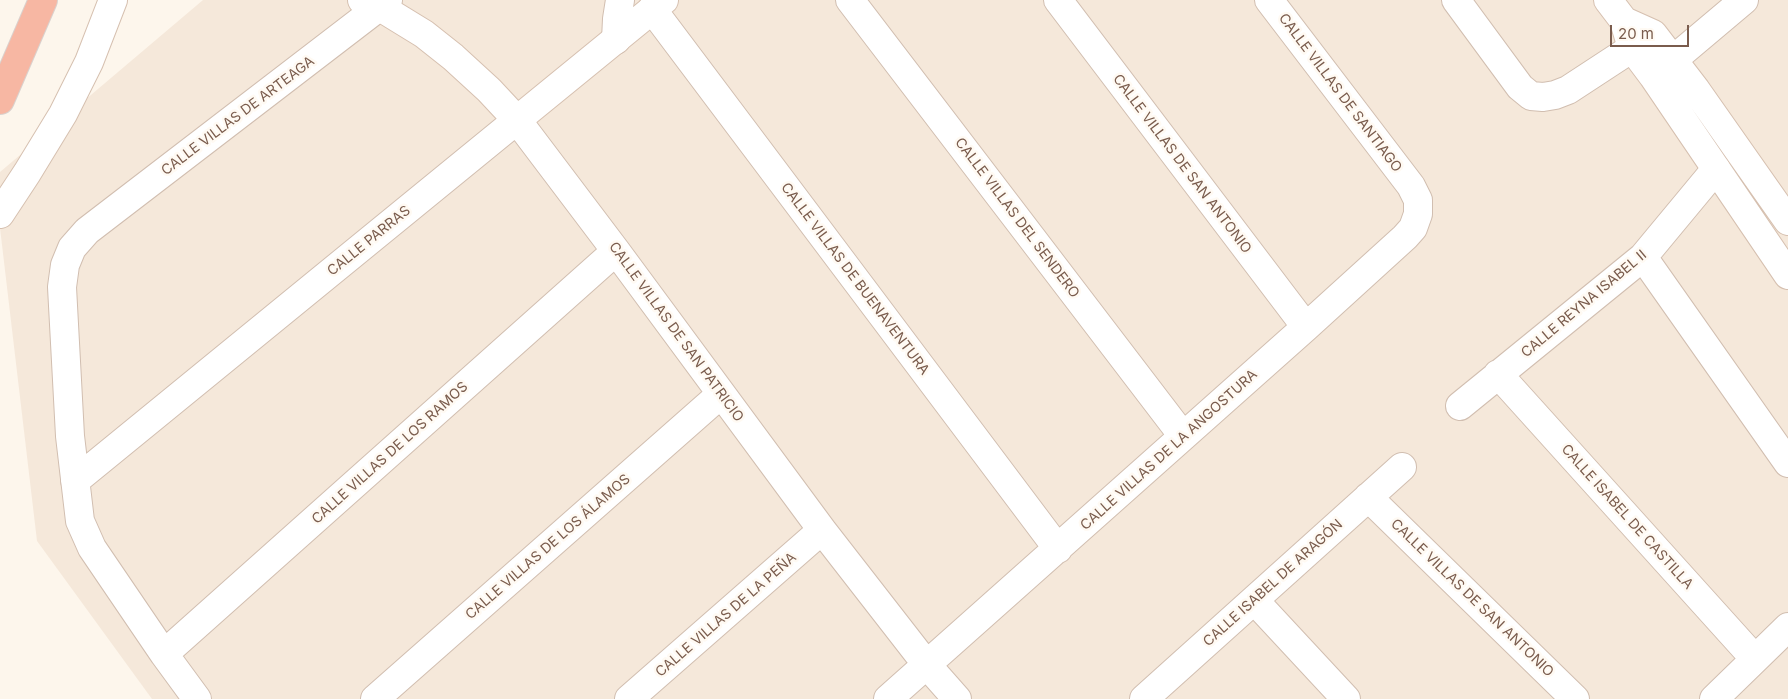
<!DOCTYPE html>
<meta charset="utf-8">
<style>
body{margin:0}
#map{position:relative;width:1788px;height:699px;overflow:hidden;background:#fdf6ec;font-family:Inter,sans-serif}
canvas{display:block}
.scale{position:absolute;left:1610px;top:25px;width:79px;height:22px;box-sizing:border-box;border:2px solid #7a5c4d;border-top:0;padding-left:6px;font-size:15px;line-height:18px;white-space:nowrap;color:#7a5c4d;-webkit-text-stroke:4px #fffaf3;paint-order:stroke}
</style>
<div id="map">
<canvas width="1788" height="699"></canvas>
<div class="scale">20 m</div>
</div>
<script>
const c = document.querySelector('canvas').getContext('2d');
c.lineJoin = 'round';
function fillPath(path, color) {
  c.fillStyle = color;
  c.fill(path, 'evenodd');
}
function toPath(rows) {
  const path = new Path2D();
  for (const r of rows) {
    path.moveTo(r[0], r[1]);
    for (let i = 2; i < r.length; i += 2) path.lineTo(r[i], r[i + 1]);
  }
  return path;
}
function strokePath(path, color, width, dash) {
  c.strokeStyle = color;
  c.lineWidth = width;
  c.lineCap = dash ? 'butt' : 'round';
  c.setLineDash(dash || []);
  c.stroke(path);
}
function write(font, color, halo, rows, align = 'center') {
  c.font = font + ' Inter,sans-serif';
  c.lineWidth = 5;
  c.setLineDash([]);
  c.textBaseline = 'middle';
  c.strokeStyle = halo;
  c.fillStyle = color;
  for (const [text, x, y, turn = 0] of rows) {
    c.save();
    c.translate(x, y);
    c.rotate((+turn || 0) * Math.PI / 180);
    c.textAlign = isNaN(turn) ? turn : align;
    if (halo) c.strokeText(text, 0, 0);
    c.fillText(text, 0, 0);
    c.restore();
  }
}
const residential = toPath([
 [203,0,1788,0,1788,699,152,699,37,541,0,228,0,172]
]);
const street = toPath([
 [850,0,1183,436],
 [1058,0,1306,327],
 [1456,0,1520,87,1531,96,1543,97,1555,95,1568,90,1652,35],
 [652,9,1058,549],
 [616,40,617,19,620,0],
 [1655,75,1744,0],
 [1643,257,1788,463],
 [1498,374,1755,659],
 [1460,406,1643,257,1716,169],
 [75,481,517,120,616,251,822,530,927,665,957,699],
 [1368,497,1575,699],
 [1254,600,1346,699],
 [164,654,616,251],
 [197,699,164,654,92,548,80,521,70,436,62,287,65,265,72,248,87,231,388,0],
 [375,699,721,394],
 [629,699,822,530],
 [888,699,1306,327,1405,237,1413,228,1418,214,1418,200,1411,186,1269,0],
 [1144,699,1402,467],
 [1714,699,1788,627]
]);
const secondary = toPath([
 [362,0,380,7,424,34,453,57,489,90,517,120,664,0],
 [1608,0,1624,21,1632,48,1653,76,1788,275],
 [1624,21,1653,34,1696,90,1788,221],
 [0,214,27,173,63,114,89,62,113,0]
]);
const highway = toPath([
 [0,100,43,0]
]);
const streetNames = [
 ["CALLE VILLAS DE SANTIAGO",1340,93,53],
 ["CALLE VILLAS DE ARTEAGA",238,116,-37],
 ["CALLE VILLAS DE SAN ANTONIO",1182,164,53],
 ["CALLE VILLAS DEL SENDERO",1017,218,53],
 ["CALLE PARRAS",369,241,-39],
 ["CALLE VILLAS DE BUENAVENTURA",855,279,53],
 ["CALLE REYNA ISABEL II",1584,304,-40],
 ["CALLE VILLAS DE SAN PATRICIO",676,332,54],
 ["CALLE VILLAS DE LA ANGOSTURA",1169,450,-42],
 ["CALLE VILLAS DE LOS RAMOS",390,453,-42],
 ["CALLE ISABEL DE CASTILLA",1627,517,48],
 ["CALLE VILLAS DE LOS ÁLAMOS",548,547,-41],
 ["CALLE ISABEL DE ARAGÓN",1273,583,-42],
 ["CALLE VILLAS DE SAN ANTONIO",1472,598,44],
 ["CALLE VILLAS DE LA PEÑA",726,615,-41]
];
fillPath(residential, '#f5e8da');
strokePath(street, '#d1beb0', 30);
strokePath(secondary, '#d6c0b0', 30);
strokePath(highway, '#dad1cd', 30);
strokePath(street, '#fff', 28);
strokePath(secondary, '#fff', 28);
strokePath(highway, '#f7b7a3', 28);
write('14px', '#7a5c4d', '#fffaf3', streetNames);
</script>
